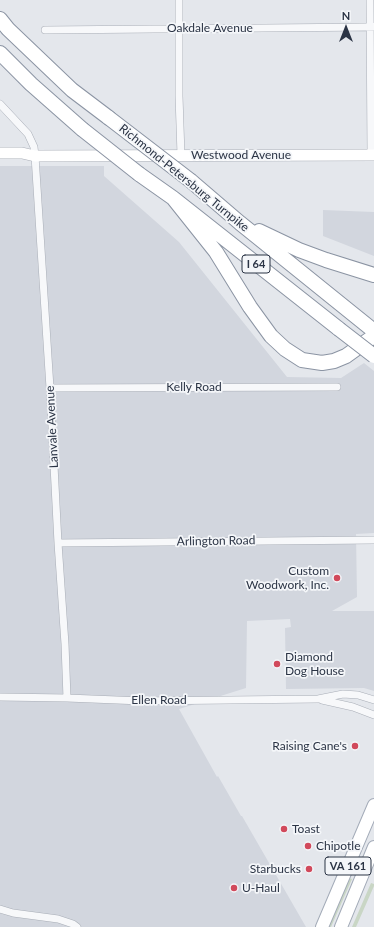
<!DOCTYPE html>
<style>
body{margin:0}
#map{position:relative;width:374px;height:927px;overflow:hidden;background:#e4e7ec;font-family:Lato,sans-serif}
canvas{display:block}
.north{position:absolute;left:326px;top:8px;width:40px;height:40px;-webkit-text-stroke:3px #f4f6f9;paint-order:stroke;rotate:0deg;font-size:11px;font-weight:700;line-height:16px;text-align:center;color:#2b3445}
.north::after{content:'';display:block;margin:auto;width:14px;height:18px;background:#2b3445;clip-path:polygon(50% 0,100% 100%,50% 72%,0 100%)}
</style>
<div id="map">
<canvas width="374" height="927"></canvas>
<div class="north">N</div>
</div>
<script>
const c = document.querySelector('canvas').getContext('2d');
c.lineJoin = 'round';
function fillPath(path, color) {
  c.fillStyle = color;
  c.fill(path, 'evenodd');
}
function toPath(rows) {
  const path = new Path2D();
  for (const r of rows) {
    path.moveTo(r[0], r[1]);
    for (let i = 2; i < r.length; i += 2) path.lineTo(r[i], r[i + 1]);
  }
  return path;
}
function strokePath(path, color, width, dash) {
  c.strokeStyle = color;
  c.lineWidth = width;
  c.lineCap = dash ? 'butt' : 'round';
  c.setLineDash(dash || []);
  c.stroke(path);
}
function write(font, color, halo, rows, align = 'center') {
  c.font = font + ' Lato,sans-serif';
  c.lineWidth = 3.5;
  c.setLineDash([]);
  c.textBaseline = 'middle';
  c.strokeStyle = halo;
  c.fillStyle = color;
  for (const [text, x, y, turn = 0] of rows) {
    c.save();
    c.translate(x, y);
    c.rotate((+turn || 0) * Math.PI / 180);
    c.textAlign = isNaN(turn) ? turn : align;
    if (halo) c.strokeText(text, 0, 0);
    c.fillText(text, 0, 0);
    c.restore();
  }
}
const built = toPath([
 [0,166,104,166,104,176,179,242,287,377,341,378,364,363,374,371,374,533,356,534,357,597,332,611,374,611,374,691,364,688,286,689,285,628,291,627,290,619,247,621,246,688,179,709,217,777,218,776,241,816,242,816,306,927,0,927],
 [323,210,374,212,374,256,323,236]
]);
const green = toPath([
 [349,878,352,879,331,927,328,927],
 [371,883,374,884,374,886,356,927,352,927]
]);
const minor = toPath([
 [179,0,179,96,181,155],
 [370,0,371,155],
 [45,30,374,27],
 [0,104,28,134,34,147,35,156,50,388,58,543,65,644,67,698],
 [50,388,337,387],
 [58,543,374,540],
 [0,697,67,698,142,701,318,699,343,694,358,695,374,700],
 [322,700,353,707,374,715],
 [0,909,13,913,58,919,73,924,77,927]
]);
const secondary = toPath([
 [0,153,22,153,35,156,374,155]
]);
const primary = toPath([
 [322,927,374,805],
 [341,927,374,847]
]);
const motorway = toPath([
 [0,19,8,29,72,90,109,118],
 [0,53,31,84,82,129],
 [139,174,173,198,339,329],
 [191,181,240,223,374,331],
 [173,198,216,252,250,307,271,336,285,349,302,360,322,363,334,361,346,356,374,336],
 [259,231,299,250,326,260,374,275]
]);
const motorwayBridge = toPath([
 [109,118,191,181],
 [82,129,139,174],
 [339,329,374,356]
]);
const markers = [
 [337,578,4,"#d1495b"],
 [277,664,4,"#d1495b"],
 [355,746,4,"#d1495b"],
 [284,829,4,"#d1495b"],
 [308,846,4,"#d1495b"],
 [309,869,4,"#d1495b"],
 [234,888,4,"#d1495b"]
];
const shields = [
 [256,264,28],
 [348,866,46]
];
const shieldNames = [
 ["I 64",256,264],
 ["VA 161",348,866]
];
const streetNames = [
 ["Oakdale Avenue",210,28],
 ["Westwood Avenue",241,155],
 ["Richmond-Petersburg Turnpike",184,178,39],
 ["Kelly Road",194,387],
 ["Lanvale Avenue",52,427,-93],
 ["Arlington Road",216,541,-1],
 ["Ellen Road",159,700]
];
const poiNames = [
 ["Custom",329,571,"right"],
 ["Woodwork, Inc.",329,585,"right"],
 ["Diamond",285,657],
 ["Dog House",285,671],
 ["Raising Cane's",347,746,"right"],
 ["Toast",292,829],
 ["Chipotle",316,846],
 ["Starbucks",301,869,"right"],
 ["U-Haul",242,888]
];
fillPath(built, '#d2d6de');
fillPath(green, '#c9d6c5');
strokePath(minor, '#a9aeb7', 8);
strokePath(secondary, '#a9aeb7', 12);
strokePath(primary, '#a3abb8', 14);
strokePath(motorway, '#8b94a3', 16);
strokePath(minor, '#f7f8fa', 7);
strokePath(secondary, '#fff', 11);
strokePath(primary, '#fff', 12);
strokePath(motorway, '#fff', 14);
strokePath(motorwayBridge, '#8b94a3', 16, []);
strokePath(motorwayBridge, '#fff', 14);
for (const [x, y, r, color] of markers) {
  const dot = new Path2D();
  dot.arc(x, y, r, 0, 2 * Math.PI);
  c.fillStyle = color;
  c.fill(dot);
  strokePath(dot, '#f4f6f9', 1.5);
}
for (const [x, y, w] of shields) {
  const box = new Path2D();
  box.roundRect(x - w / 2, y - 9, w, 18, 3);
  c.fillStyle = '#f4f6f9';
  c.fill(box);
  strokePath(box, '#2b3445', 1);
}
write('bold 11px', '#2b3445', null, shieldNames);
write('12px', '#2b3445', '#f4f6f9', streetNames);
write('12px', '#2b3445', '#f4f6f9', poiNames, 'left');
</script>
